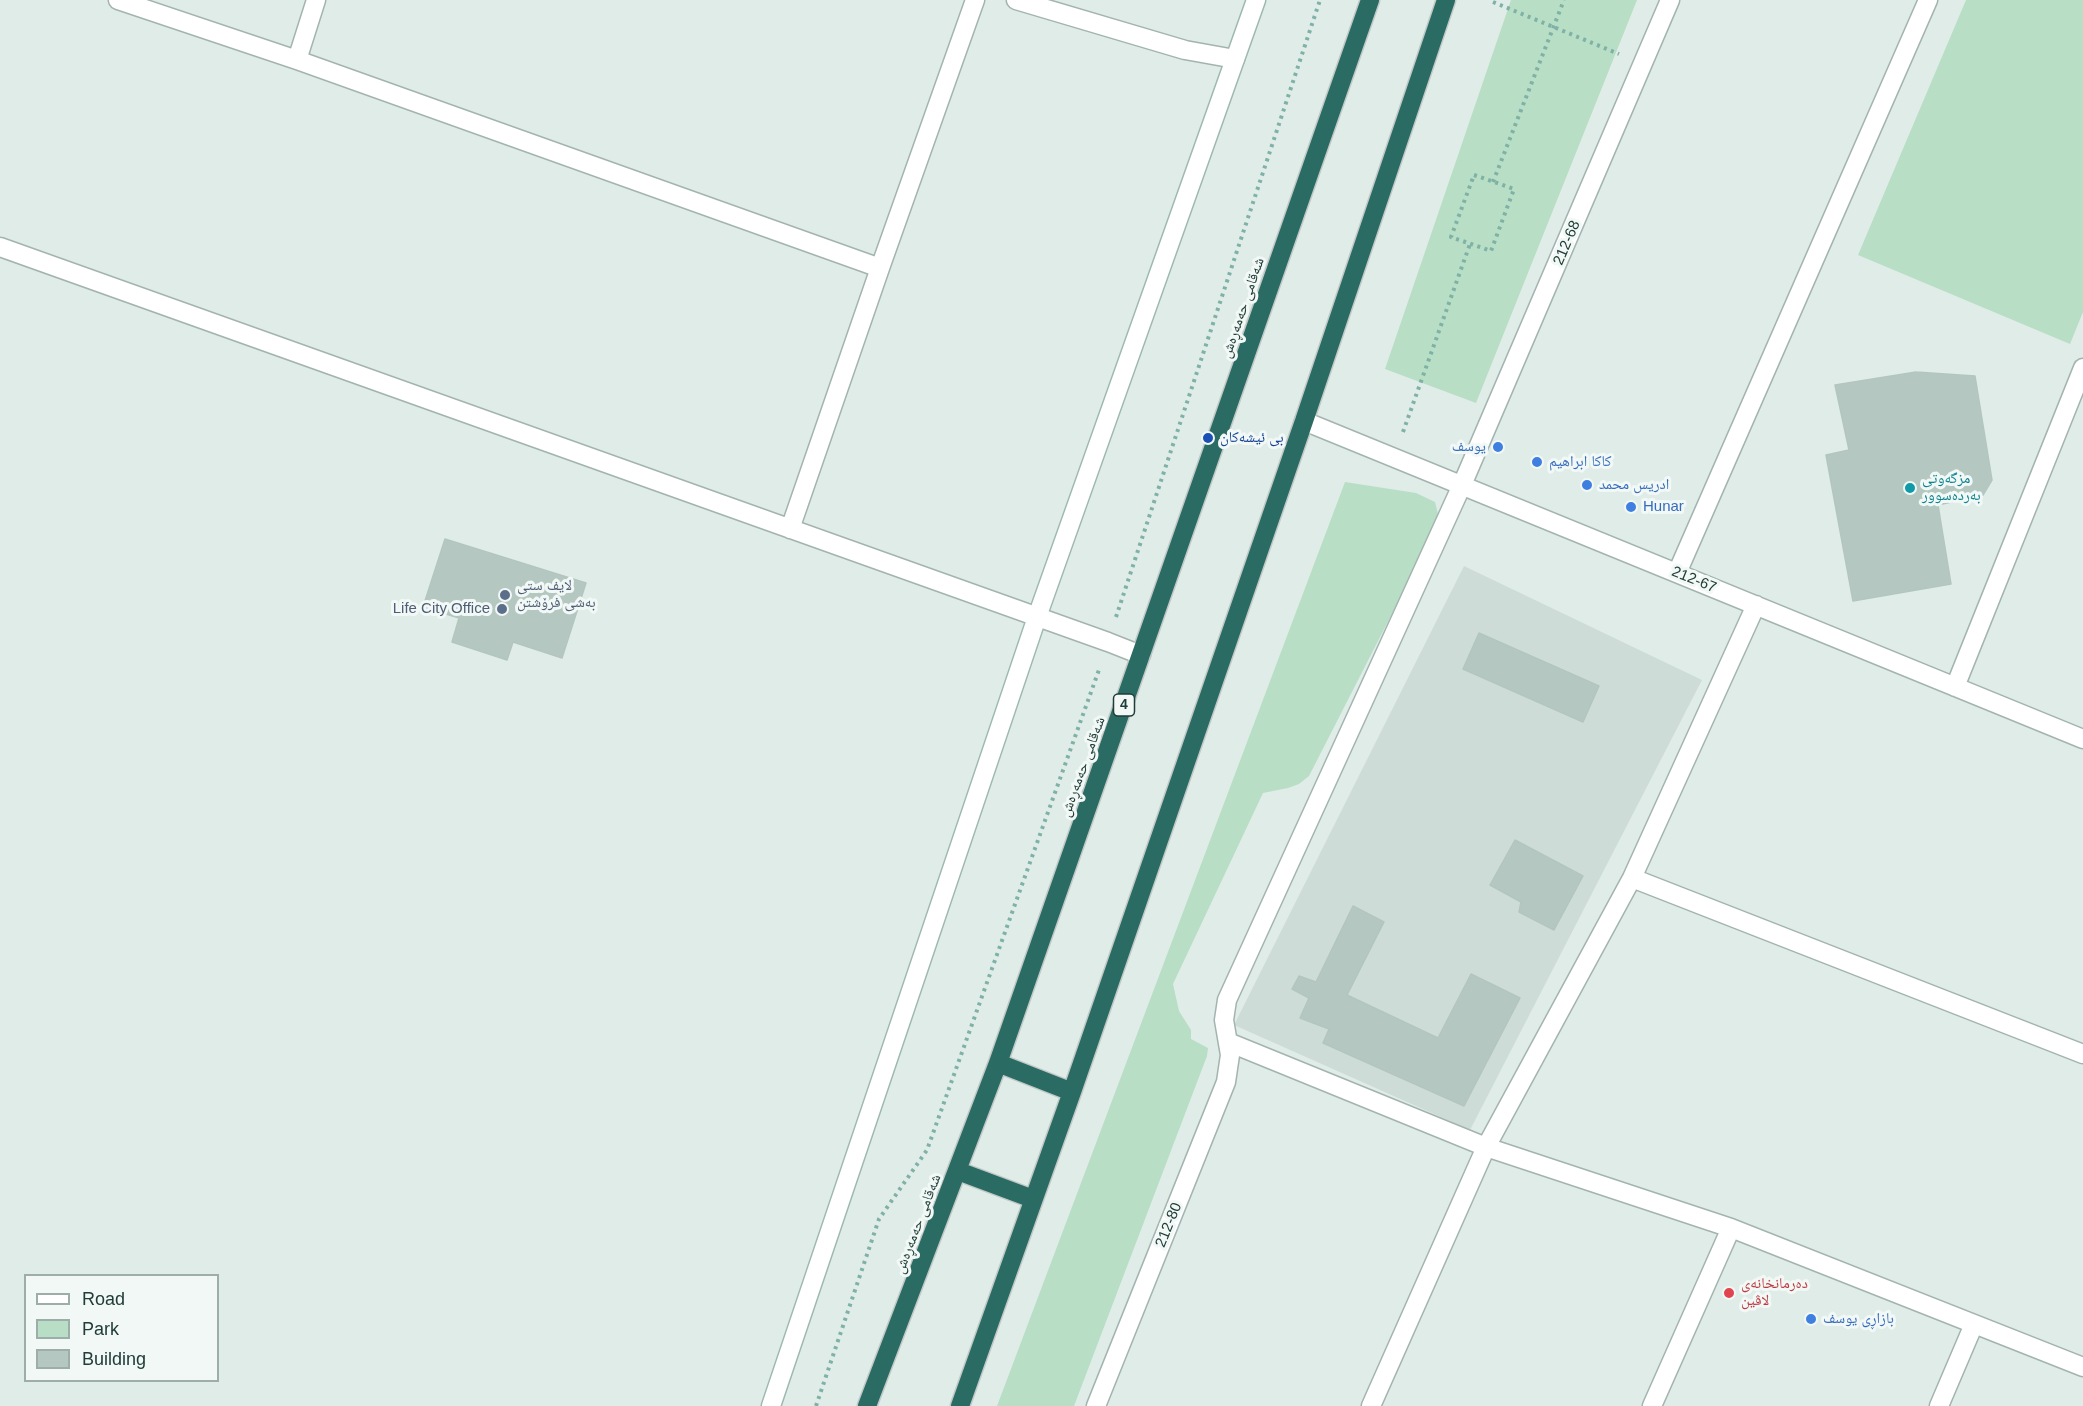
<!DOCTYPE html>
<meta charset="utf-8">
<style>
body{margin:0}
#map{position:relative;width:2083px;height:1406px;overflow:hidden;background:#e0ece8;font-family:Helvetica,sans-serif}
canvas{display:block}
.legend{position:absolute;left:24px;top:1274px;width:195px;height:108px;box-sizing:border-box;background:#f1f8f5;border:2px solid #9dada9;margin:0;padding:8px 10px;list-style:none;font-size:18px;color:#203d38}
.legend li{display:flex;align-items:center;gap:12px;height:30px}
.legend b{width:30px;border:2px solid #9dada9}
</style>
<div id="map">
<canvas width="2083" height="1406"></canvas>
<ul class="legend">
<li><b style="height:8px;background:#fff"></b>Road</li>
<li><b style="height:16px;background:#b8dec5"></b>Park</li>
<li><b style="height:16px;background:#b5c7c1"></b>Building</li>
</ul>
</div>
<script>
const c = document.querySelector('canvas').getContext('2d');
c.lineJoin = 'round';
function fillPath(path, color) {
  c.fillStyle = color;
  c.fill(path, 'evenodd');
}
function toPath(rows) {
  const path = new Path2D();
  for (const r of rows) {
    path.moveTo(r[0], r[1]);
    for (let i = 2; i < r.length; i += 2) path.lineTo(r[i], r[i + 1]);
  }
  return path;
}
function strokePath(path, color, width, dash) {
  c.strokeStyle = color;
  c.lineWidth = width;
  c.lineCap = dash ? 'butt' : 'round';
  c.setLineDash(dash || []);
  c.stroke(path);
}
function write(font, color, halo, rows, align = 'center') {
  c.font = font + ' Helvetica,"Noto Naskh Arabic",sans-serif';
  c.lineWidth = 6;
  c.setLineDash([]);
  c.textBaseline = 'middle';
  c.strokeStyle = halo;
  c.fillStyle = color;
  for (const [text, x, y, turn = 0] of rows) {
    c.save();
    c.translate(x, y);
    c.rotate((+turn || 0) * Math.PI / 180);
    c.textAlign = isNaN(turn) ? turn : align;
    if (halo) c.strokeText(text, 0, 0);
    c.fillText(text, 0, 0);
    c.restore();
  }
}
const built = toPath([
 [1464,566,1702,680,1470,1130,1234,1025]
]);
const green = toPath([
 [1511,0,1637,0,1476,403,1385,369],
 [1966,0,2083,0,2083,312,2070,344,1858,255],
 [1345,482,1416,493,1435,502,1438,514,1424,551,1309,776,1299,784,1288,788,1263,793,1173,984,1179,1011,1191,1030,1191,1039,1208,1048,1207,1056,1074,1406,997,1406]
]);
const building = toPath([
 [1916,372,1975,376,1992,480,1983,495,1938,505,1951,584,1853,601,1826,455,1849,450,1835,385,1916,372],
 [445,539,586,583,562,658,513,642,507,660,452,642,459,618,423,607,445,539],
 [1479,633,1599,686,1583,722,1463,669,1479,633],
 [1515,840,1583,876,1554,930,1519,912,1521,902,1490,885,1515,840],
 [1353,906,1384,922,1347,995,1438,1038,1471,974,1520,998,1464,1106,1323,1043,1329,1029,1300,1018,1309,998,1292,989,1299,976,1316,982,1353,906]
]);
const path = toPath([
 [1493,2,1619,54],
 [1474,175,1514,189,1491,251,1451,237,1474,175],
 [1493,182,1564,0],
 [1403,432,1470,244],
 [1116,617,1320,0],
 [816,1406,879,1219,927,1150,1100,667]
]);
const street = toPath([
 [118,0,297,60,880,268],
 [1016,0,1185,50,1235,59],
 [297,60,316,0],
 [0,247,1108,642,1141,655],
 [1304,421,2083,739],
 [790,529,880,268,975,0],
 [1677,573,1928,0],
 [1955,687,2083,368],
 [1632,878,2083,1054],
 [1228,1042,1486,1147,1731,1228,2083,1367],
 [1096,1406,1226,1082,1230,1055,1224,1020,1227,1000,1462,485,1670,0],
 [1371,1406,1486,1147,1632,878,1756,605],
 [1652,1406,1731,1228],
 [1939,1406,1974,1324]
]);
const secondary = toPath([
 [771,1406,1037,617,1256,0]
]);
const highway = toPath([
 [998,1063,1072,1092],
 [958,1171,1033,1199],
 [867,1406,998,1063,1370,0],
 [960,1406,1072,1092,1304,421,1446,0]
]);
const markers = [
 [1208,438,6,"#1a4fb4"],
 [1498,447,6,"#3f7fe0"],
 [1537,462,6,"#3f7fe0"],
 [1587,485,6,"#3f7fe0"],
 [1910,488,6,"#0f9aa8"],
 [1631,507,6,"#3f7fe0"],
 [505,595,6,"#5c6f8a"],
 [502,609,6,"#5c6f8a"],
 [1729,1293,6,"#e0444e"],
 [1811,1319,6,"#3f7fe0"]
];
const shields = [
 [1124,705,21]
];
const shieldNames = [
 ["4",1124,705]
];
const streetNames = [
 ["212-68",1567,243,-67],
 ["شەقامی حەمەڕەش",1243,308,-71],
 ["212-67",1694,580,22],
 ["شەقامی حەمەڕەش",1083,767,-70],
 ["شەقامی حەمەڕەش",918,1224,-69],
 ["212-80",1169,1225,-68]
];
const transitNames = [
 ["بی ئیشەکان",1220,438]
];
const shopNames = [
 ["يوسف",1486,447,"right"],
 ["کاکا ابراهيم",1549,462],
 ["ادريس محمد",1599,485],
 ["Hunar",1643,507],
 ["بازاڕی یوسف",1823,1319]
];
const cultureNames = [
 ["مزگەوتی",1922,479],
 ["بەردەسوور",1922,496]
];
const serviceNames = [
 ["لایف ستی",517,586],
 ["بەشی فرۆشتن",517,603],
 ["Life City Office",490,609,"right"]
];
const healthNames = [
 ["دەرمانخانەی",1741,1284],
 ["لاڤین",1741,1301]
];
fillPath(built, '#cedcd7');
fillPath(green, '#b8dec5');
fillPath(building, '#b5c7c1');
strokePath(building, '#b2c6bf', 1.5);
strokePath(street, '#a3b4b0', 21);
strokePath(secondary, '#9eb8b1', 21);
strokePath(highway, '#c1c9c7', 21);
strokePath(path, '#7fb1a6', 4, [3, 4.5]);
strokePath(street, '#fff', 18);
strokePath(secondary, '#fff', 18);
strokePath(highway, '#2a6b63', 18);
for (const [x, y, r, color] of markers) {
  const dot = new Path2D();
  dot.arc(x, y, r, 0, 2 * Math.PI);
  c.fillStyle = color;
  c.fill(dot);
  strokePath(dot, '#f1f8f5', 2);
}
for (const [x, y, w] of shields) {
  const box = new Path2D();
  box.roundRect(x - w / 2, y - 11, w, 22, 4.5);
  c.fillStyle = '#f1f8f5';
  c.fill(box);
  strokePath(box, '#203d38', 1.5);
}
write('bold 14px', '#203d38', null, shieldNames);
write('15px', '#203d38', '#f1f8f5', streetNames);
write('15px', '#164399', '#f1f8f5', transitNames, 'left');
write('15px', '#366cbe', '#f1f8f5', shopNames, 'left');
write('15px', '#0d838f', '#f1f8f5', cultureNames, 'left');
write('15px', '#4e5e75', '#f1f8f5', serviceNames, 'left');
write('15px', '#be3a42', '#f1f8f5', healthNames, 'left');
</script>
